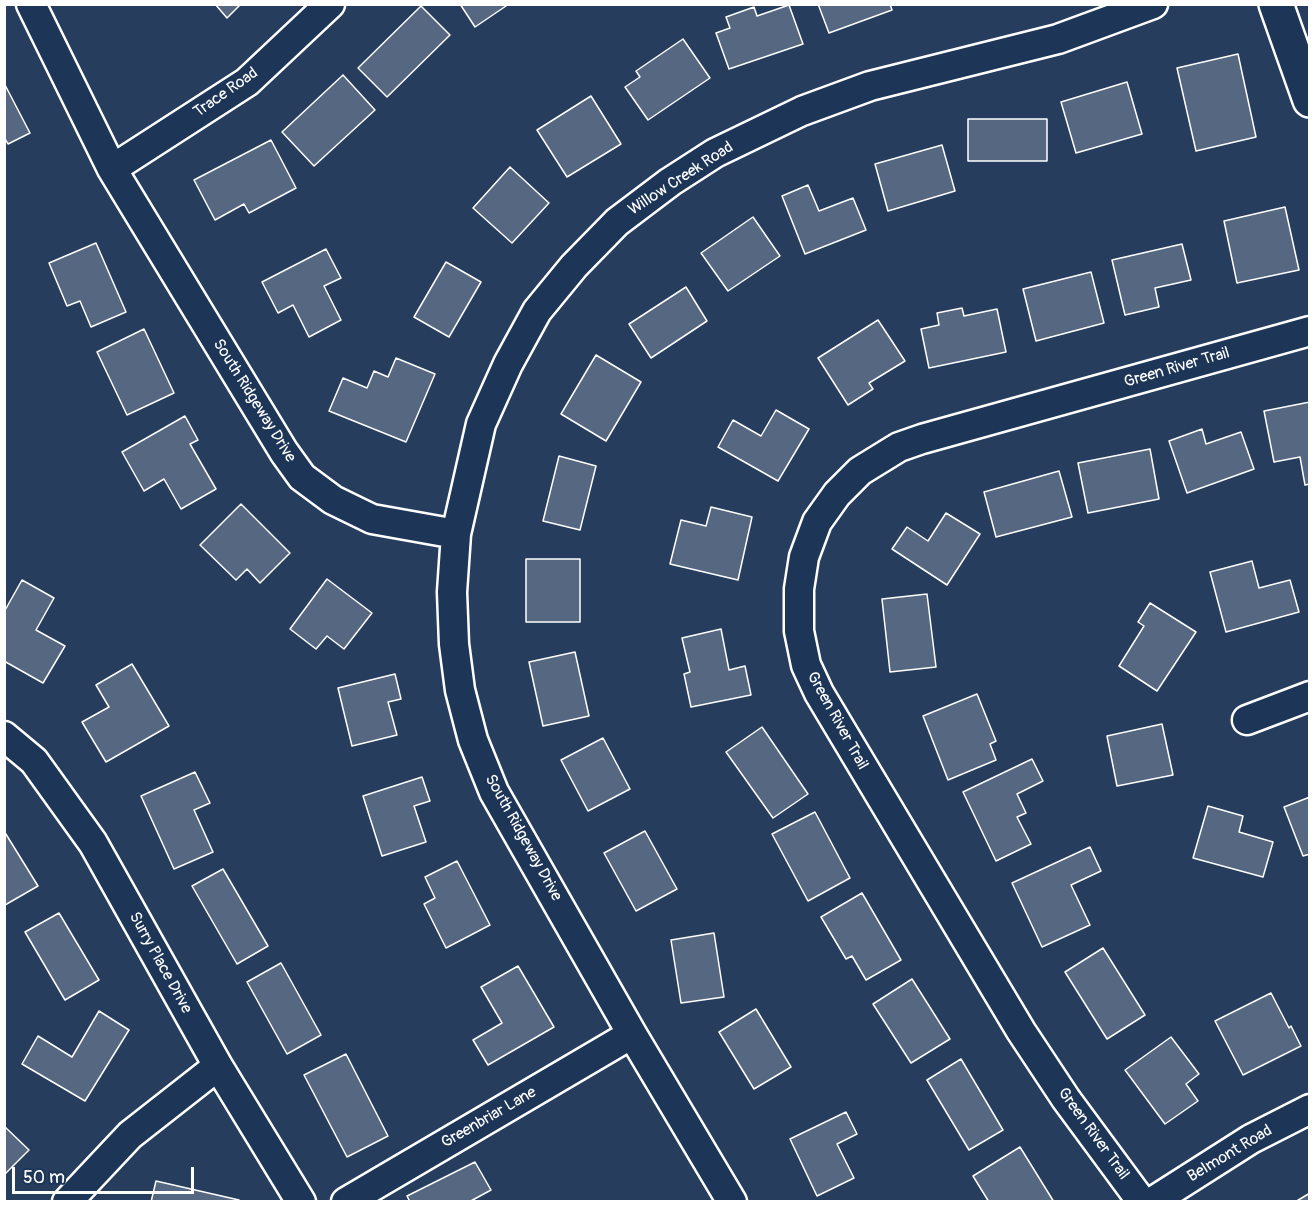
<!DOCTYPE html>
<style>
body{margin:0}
#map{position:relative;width:1314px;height:1206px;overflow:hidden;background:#263d5e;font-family:Pangolin,sans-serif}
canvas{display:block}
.frame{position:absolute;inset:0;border:6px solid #fff;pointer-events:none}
.scale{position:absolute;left:12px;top:1167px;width:182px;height:27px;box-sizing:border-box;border:3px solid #fff;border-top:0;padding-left:8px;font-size:18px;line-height:21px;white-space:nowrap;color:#fff;-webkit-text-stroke:4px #1d3557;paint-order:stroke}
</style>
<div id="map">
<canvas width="1314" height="1206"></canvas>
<div class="frame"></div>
<div class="scale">50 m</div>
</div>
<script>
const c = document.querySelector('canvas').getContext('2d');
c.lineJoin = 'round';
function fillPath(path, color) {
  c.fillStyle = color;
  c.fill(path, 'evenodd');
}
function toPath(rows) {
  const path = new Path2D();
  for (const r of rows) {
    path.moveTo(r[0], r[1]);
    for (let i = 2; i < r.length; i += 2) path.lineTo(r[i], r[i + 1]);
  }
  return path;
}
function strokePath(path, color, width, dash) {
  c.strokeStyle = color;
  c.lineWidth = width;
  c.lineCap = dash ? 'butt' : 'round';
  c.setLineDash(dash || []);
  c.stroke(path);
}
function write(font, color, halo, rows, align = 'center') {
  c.font = font + ' Pangolin,sans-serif';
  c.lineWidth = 4.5;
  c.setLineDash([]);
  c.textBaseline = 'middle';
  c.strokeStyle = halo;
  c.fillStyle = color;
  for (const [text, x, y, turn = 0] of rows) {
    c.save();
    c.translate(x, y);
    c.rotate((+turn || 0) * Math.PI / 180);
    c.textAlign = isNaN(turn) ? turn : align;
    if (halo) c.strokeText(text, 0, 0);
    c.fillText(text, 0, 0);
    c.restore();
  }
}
const building = toPath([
 [215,4,241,4,227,18,215,4],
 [460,4,505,4,506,6,475,27,460,4],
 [818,4,890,4,892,10,829,33,818,4],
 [789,5,803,44,729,69,716,33,730,28,726,17,754,7,757,16,789,5],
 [421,6,450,35,387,97,358,68,421,6],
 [683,39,710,78,648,120,625,87,640,77,636,71,683,39],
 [1238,54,1256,137,1196,151,1177,68,1238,54],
 [343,75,375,110,314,166,282,132,343,75],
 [1127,82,1142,134,1076,153,1061,102,1127,82],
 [4,83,30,133,8,144,4,137,4,83],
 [591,96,621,144,567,177,537,130,591,96],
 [968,119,1047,119,1047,161,968,161,968,119],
 [271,140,296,188,249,213,244,204,215,220,194,180,271,140],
 [942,145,955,191,888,211,875,164,942,145],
 [510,167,549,203,512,243,473,208,510,167],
 [808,185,819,211,853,198,866,230,805,254,782,196,808,185],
 [1285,207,1299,270,1237,283,1224,221,1285,207],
 [753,217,780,256,728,291,701,253,753,217],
 [96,243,126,312,91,327,80,301,67,306,49,263,96,243],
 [1182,244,1191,280,1155,288,1159,307,1125,315,1112,260,1182,244],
 [326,249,341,278,324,286,341,320,309,337,293,305,278,313,262,282,326,249],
 [446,262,481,282,449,337,414,317,446,262],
 [1091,272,1104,323,1036,341,1023,289,1091,272],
 [686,287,707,321,651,358,629,324,686,287],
 [962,308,964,316,997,309,1006,352,929,368,921,329,939,325,937,313,962,308],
 [878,320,905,361,869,383,873,389,848,405,818,358,878,320],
 [144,329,174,393,127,415,97,352,144,329],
 [596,355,641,382,606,441,561,414,596,355],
 [396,358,435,374,406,442,329,411,343,378,367,388,374,371,388,377,396,358],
 [1310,402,1310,484,1305,485,1300,457,1274,462,1264,411,1310,402],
 [776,410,809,429,778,481,718,447,733,420,761,436,776,410],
 [185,416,198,440,190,444,216,489,181,509,164,479,144,491,122,452,185,416],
 [1202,429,1206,444,1241,432,1254,469,1187,493,1169,441,1202,429],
 [1150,449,1159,499,1088,513,1078,463,1150,449],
 [559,456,596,466,580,530,543,521,559,456],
 [1059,471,1072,517,996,537,984,492,1059,471],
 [241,504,290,553,260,583,247,569,236,580,200,545,241,504],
 [711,507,752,517,738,580,670,564,681,520,706,526,711,507],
 [946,513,980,534,947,585,892,549,907,527,928,541,946,513],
 [526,559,580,559,580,622,526,622,526,559],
 [1252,561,1259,588,1290,580,1299,612,1226,632,1210,572,1252,561],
 [327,579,372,613,344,649,327,636,316,649,290,629,327,579],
 [22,580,54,598,36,630,65,646,43,683,4,661,4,612,22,580],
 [927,594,936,667,890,672,882,599,927,594],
 [1150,603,1196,632,1157,691,1119,666,1144,626,1138,622,1150,603],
 [721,629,729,670,745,666,751,695,691,707,684,674,690,672,682,638,721,629],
 [575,652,589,716,543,726,529,662,575,652],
 [132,664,169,726,106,762,82,722,109,707,96,685,132,664],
 [395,674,401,699,388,702,397,735,352,746,338,688,395,674],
 [977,694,996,741,990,744,996,760,948,780,923,716,977,694],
 [1162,724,1173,775,1117,786,1107,736,1162,724],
 [762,727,808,794,773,818,726,752,762,727],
 [603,738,630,789,588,811,561,760,603,738],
 [1032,759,1043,781,1017,794,1026,813,1017,817,1031,844,996,861,963,792,1032,759],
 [195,772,210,803,194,810,213,852,174,869,141,796,195,772],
 [422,777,430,801,414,806,426,842,382,856,363,796,422,777],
 [1310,797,1310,854,1303,856,1284,807,1310,797],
 [1208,806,1243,816,1239,832,1273,842,1263,877,1193,858,1208,806],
 [815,812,850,878,808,901,772,834,815,812],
 [4,831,38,886,5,905,4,905,4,831],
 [645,831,677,889,636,911,604,853,645,831],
 [1090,847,1101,871,1071,885,1090,925,1042,947,1012,883,1090,847],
 [457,861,490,925,446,948,424,904,435,898,425,877,457,861],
 [223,869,268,946,237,964,192,886,223,869],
 [862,893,901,960,866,980,852,956,846,959,821,917,862,893],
 [59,913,99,980,65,1000,25,932,59,913],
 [714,933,724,997,681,1003,671,940,714,933],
 [1103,948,1145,1015,1107,1039,1065,972,1103,948],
 [281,963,321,1035,287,1054,247,982,281,963],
 [518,966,554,1027,488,1065,473,1040,502,1023,481,987,518,966],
 [912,979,950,1039,911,1063,873,1004,912,979],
 [1271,993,1289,1028,1291,1026,1301,1046,1243,1075,1215,1021,1271,993],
 [756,1009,791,1067,754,1089,719,1032,756,1009],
 [99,1011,129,1030,85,1101,22,1064,38,1036,72,1057,99,1011],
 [1171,1037,1199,1074,1186,1084,1198,1101,1165,1124,1125,1070,1171,1037],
 [346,1054,388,1136,347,1157,304,1075,346,1054],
 [961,1059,1003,1130,969,1150,927,1080,961,1059],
 [846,1112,857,1134,837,1144,854,1178,817,1196,790,1139,846,1112],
 [4,1126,29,1150,4,1175,4,1126],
 [1020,1147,1054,1202,989,1202,973,1176,1020,1147],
 [475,1162,491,1190,469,1202,410,1202,407,1196,475,1162],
 [156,1181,239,1200,238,1202,151,1202,156,1181],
 [1310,1193,1310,1202,1295,1202,1310,1193]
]);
const street = toPath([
 [31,4,112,169,284,452,302,477,333,500,372,519,456,534],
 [112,169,247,82,330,4],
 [1247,720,1310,696],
 [4,736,34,761,93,843,218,1066,301,1202],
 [67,1202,130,1135,218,1066],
 [346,1202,632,1034],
 [732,1202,632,1034,494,792,473,740,460,690,454,644,452,592,456,534,481,424,508,364,537,311,574,266,617,222,670,182,715,153,802,111,870,86,1058,39,1153,4],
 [1142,1202,1066,1099,1021,1031,819,693,806,665,799,631,799,589,804,557,817,522,837,494,860,471,899,447,922,439,1310,331],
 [1152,1202,1251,1139,1310,1109]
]);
const secondary = toPath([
 [1276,4,1310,100]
]);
const streetNames = [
 ["Trace Road",226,93,-35],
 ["Willow Creek Road",681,179,-33],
 ["Green River Trail",1177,368,-16],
 ["South Ridgeway Drive",254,401,58],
 ["Green River Trail",837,721,61],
 ["South Ridgeway Drive",523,838,61],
 ["Surry Place Drive",160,963,61],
 ["Greenbriar Lane",489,1118,-30],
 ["Green River Trail",1093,1134,54],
 ["Belmont Road",1230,1154,-31]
];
fillPath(building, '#556781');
strokePath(building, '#fff', 1.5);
strokePath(street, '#fff', 33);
strokePath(secondary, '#fff', 38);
strokePath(street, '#1d3557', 28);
strokePath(secondary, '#1d3557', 33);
write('16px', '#fff', '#1d3557', streetNames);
</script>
